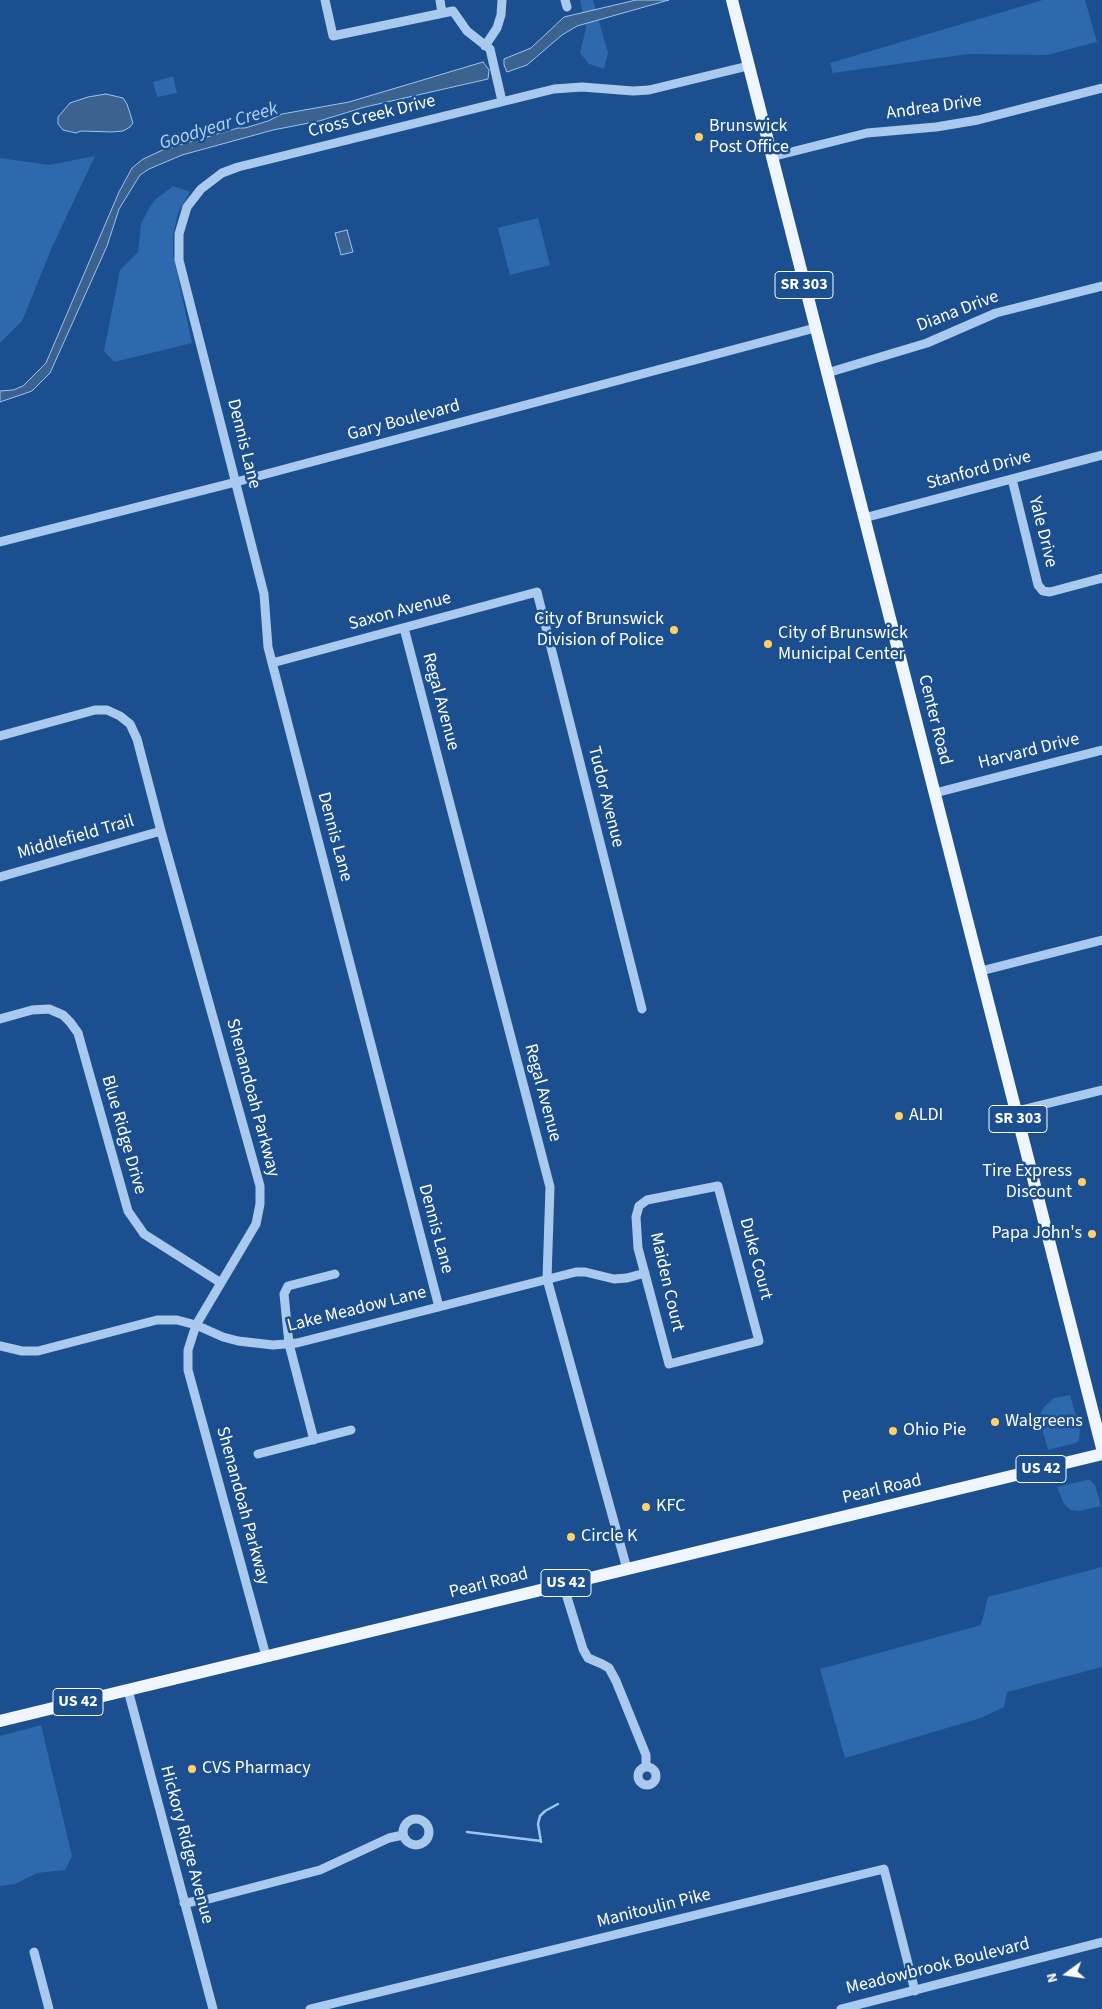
<!DOCTYPE html>
<style>
body{margin:0}
#map{position:relative;width:1102px;height:2009px;overflow:hidden;background:#1b4f8f;font-family:"Source Sans 3",sans-serif}
canvas{display:block}
.north{position:absolute;left:1042px;top:1949px;width:50px;height:50px;-webkit-text-stroke:4px #1b4f8f;paint-order:stroke;rotate:256deg;font-size:14px;font-weight:700;line-height:20px;text-align:center;color:#fff}
.north::after{content:'';display:block;margin:auto;width:18px;height:22px;background:#fff;clip-path:polygon(50% 0,100% 100%,50% 72%,0 100%)}
</style>
<div id="map">
<canvas width="1102" height="2009"></canvas>
<div class="north">N</div>
</div>
<script>
const c = document.querySelector('canvas').getContext('2d');
c.lineJoin = 'round';
function fillPath(path, color) {
  c.fillStyle = color;
  c.fill(path, 'evenodd');
}
function toPath(rows) {
  const path = new Path2D();
  for (const r of rows) {
    if (r.length === 3) {
      path.moveTo(r[0] + r[2], r[1]);
      path.arc(r[0], r[1], r[2], 0, 2 * Math.PI);
      continue;
    }
    path.moveTo(r[0], r[1]);
    for (let i = 2; i < r.length; i += 2) path.lineTo(r[i], r[i + 1]);
  }
  return path;
}
function strokePath(path, color, width, dash) {
  c.strokeStyle = color;
  c.lineWidth = width;
  c.lineCap = dash ? 'butt' : 'round';
  c.setLineDash(dash || []);
  c.stroke(path);
}
function write(font, color, halo, rows, align = 'center') {
  c.font = font + ' "Source Sans 3",sans-serif';
  c.lineWidth = 5;
  c.setLineDash([]);
  c.textBaseline = 'middle';
  c.strokeStyle = halo;
  c.fillStyle = color;
  for (const [text, x, y, turn = 0] of rows) {
    c.save();
    c.translate(x, y);
    c.rotate((+turn || 0) * Math.PI / 180);
    c.textAlign = isNaN(turn) ? turn : align;
    if (halo) c.strokeText(text, 0, 0);
    c.fillText(text, 0, 0);
    c.restore();
  }
}
const green = toPath([
 [580,0,593,0,608,53,604,69,589,64,580,53,586,28],
 [1043,0,1085,0,1097,42,1047,55,968,54,833,73,830,63],
 [173,76,177,93,157,97,153,82],
 [95,156,53,245,22,321,0,343,0,158,49,165],
 [173,186,190,192,178,213,173,235,173,254,192,343,114,362,104,351,120,270,138,252,141,224,149,208,156,199],
 [538,218,550,265,510,275,498,228],
 [1070,1395,1080,1430,1079,1440,1076,1443,1048,1450,1039,1417,1043,1408,1054,1398],
 [1086,1480,1090,1480,1095,1485,1101,1506,1079,1511,1071,1510,1064,1504,1057,1487],
 [1102,1567,1102,1667,1007,1692,1004,1707,981,1718,845,1758,820,1669,981,1625,988,1597],
 [41,1725,72,1856,65,1870,37,1873,15,1884,0,1886,0,1736]
]);
const water = toPath([
 [636,0,669,0,577,26,562,35,527,65,507,72,504,65,504,59,531,48,564,17,636,0],
 [483,62,489,70,488,79,365,107,319,121,273,130,182,155,149,169,140,175,119,209,107,246,50,373,32,391,0,402,0,391,13,390,23,386,46,363,119,192,132,168,143,159,165,149,238,128,245,128,268,121,282,114,349,102,483,62],
 [106,94,123,98,127,104,133,123,130,127,123,131,112,132,81,131,76,133,63,130,58,124,58,117,70,103,88,97,106,94],
 [347,230,353,252,341,255,335,233,347,230]
]);
const stream = toPath([
 [467,1832,541,1841],
 [541,1842,538,1824,540,1816,545,1811,558,1804]
]);
const minor = toPath([
 [325,0,333,36,453,11,467,31,490,49,502,101],
 [440,0,442,13],
 [565,0,567,7],
 [485,46,497,28,501,15,502,0],
 [771,157,867,133,936,127,978,120,1102,88],
 [827,373,927,343,996,313,1102,286],
 [1012,479,1038,585,1043,591,1050,592,1102,578],
 [864,518,1102,455],
 [0,542,236,482,815,328],
 [404,628,550,1187,547,1279,627,1569],
 [272,663,537,592,642,1009],
 [0,736,95,710,107,710,120,716,130,724,137,739,161,831,260,1186,260,1204,256,1224,196,1325,188,1350,188,1370,266,1656],
 [935,793,1102,750],
 [0,877,161,831],
 [981,971,1102,940],
 [0,1019,32,1010,49,1009,63,1015,70,1022,78,1033,128,1211,144,1234,221,1283],
 [1017,1111,1102,1090],
 [718,1186,759,1341,669,1364,638,1248,636,1217,639,1206,647,1200,718,1186],
 [439,1307,268,647,264,594,179,260,179,234,187,207,201,189,222,173,238,167,554,89,582,87,633,91,649,90,748,66],
 [0,1346,22,1351,38,1351,157,1320,177,1320,196,1325,223,1337,238,1341,273,1345,297,1343,576,1272,585,1272,614,1279,627,1278,645,1273],
 [314,1440,289,1344,284,1294,288,1286,335,1274],
 [258,1454,351,1430],
 [563,1584,583,1649,588,1658,602,1664,609,1668,616,1681,646,1755,646,1767],
 [128,1690,213,2009],
 [647,1776,9],
 [416,1832,13],
 [184,1903,205,1900,320,1870,389,1838,403,1835],
 [34,1952,49,2009],
 [310,2009,884,1869,915,1991],
 [841,2009,1102,1942]
]);
const major = toPath([
 [732,0,1102,1448],
 [0,1721,1102,1454]
]);
const markers = [
 [699,137,5,"#ffd166"],
 [674,630,5,"#ffd166"],
 [768,644,5,"#ffd166"],
 [899,1116,5,"#ffd166"],
 [1082,1182,5,"#ffd166"],
 [1092,1234,5,"#ffd166"],
 [995,1422,5,"#ffd166"],
 [893,1431,5,"#ffd166"],
 [646,1507,5,"#ffd166"],
 [571,1537,5,"#ffd166"],
 [192,1769,5,"#ffd166"]
];
const shields = [
 [804,285,58],
 [1018,1119,58],
 [1041,1469,50],
 [566,1583,50],
 [78,1702,50]
];
const shieldNames = [
 ["SR 303",804,285],
 ["SR 303",1018,1119],
 ["US 42",1041,1469],
 ["US 42",566,1583],
 ["US 42",78,1702]
];
const streetNames = [
 ["Andrea Drive",934,108,-8],
 ["Cross Creek Drive",372,117,-14],
 ["Diana Drive",958,312,-21],
 ["Gary Boulevard",404,421,-15],
 ["Dennis Lane",243,444,76],
 ["Stanford Drive",979,471,-15],
 ["Yale Drive",1042,532,76],
 ["Saxon Avenue",400,612,-15],
 ["Regal Avenue",440,702,75],
 ["Center Road",934,720,76],
 ["Harvard Drive",1029,752,-14],
 ["Tudor Avenue",605,797,76],
 ["Dennis Lane",334,837,75],
 ["Middlefield Trail",76,838,-16],
 ["Regal Avenue",542,1093,75],
 ["Shenandoah Parkway",252,1098,75],
 ["Blue Ridge Drive",123,1135,74],
 ["Dennis Lane",435,1229,75],
 ["Duke Court",755,1259,75],
 ["Maiden Court",666,1282,77],
 ["Lake Meadow Lane",357,1310,-14],
 ["Pearl Road",882,1490,-13],
 ["Shenandoah Parkway",242,1506,75],
 ["Pearl Road",489,1584,-14],
 ["Hickory Ridge Avenue",186,1845,75],
 ["Manitoulin Pike",654,1909,-14],
 ["Meadowbrook Boulevard",938,1967,-14]
];
const poiNames = [
 ["Brunswick",709,127],
 ["Post Office",709,148],
 ["City of Brunswick",664,620,"right"],
 ["Division of Police",664,641,"right"],
 ["City of Brunswick",778,634],
 ["Municipal Center",778,655],
 ["ALDI",909,1116],
 ["Tire Express",1072,1172,"right"],
 ["Discount",1072,1193,"right"],
 ["Papa John's",1082,1234,"right"],
 ["Walgreens",1005,1422],
 ["Ohio Pie",903,1431],
 ["KFC",656,1507],
 ["Circle K",581,1537],
 ["CVS Pharmacy",202,1769]
];
const waterNames = [
 ["Goodyear Creek",219,127,-17]
];
fillPath(green, '#2e69ad');
fillPath(water, '#3c6290');
strokePath(water, '#9cc4f0', 1);
strokePath(stream, '#9cc4f0', 2.5);
strokePath(minor, '#a9c9ee', 9);
strokePath(major, '#f0f6ff', 12);
for (const [x, y, r, color] of markers) {
  const dot = new Path2D();
  dot.arc(x, y, r, 0, 2 * Math.PI);
  c.fillStyle = color;
  c.fill(dot);
  strokePath(dot, '#1b4f8f', 2);
}
for (const [x, y, w] of shields) {
  const box = new Path2D();
  box.roundRect(x - w / 2, y - 13.5, w, 27, 4);
  c.fillStyle = '#1b4f8f';
  c.fill(box);
  strokePath(box, '#fff', 1);
}
write('bold 16px', '#fff', null, shieldNames);
write('18px', '#fff', '#1b4f8f', streetNames);
write('18px', '#fff', '#1b4f8f', poiNames, 'left');
write('italic 19px', '#b5d3f5', '#1b4f8f', waterNames);
</script>
